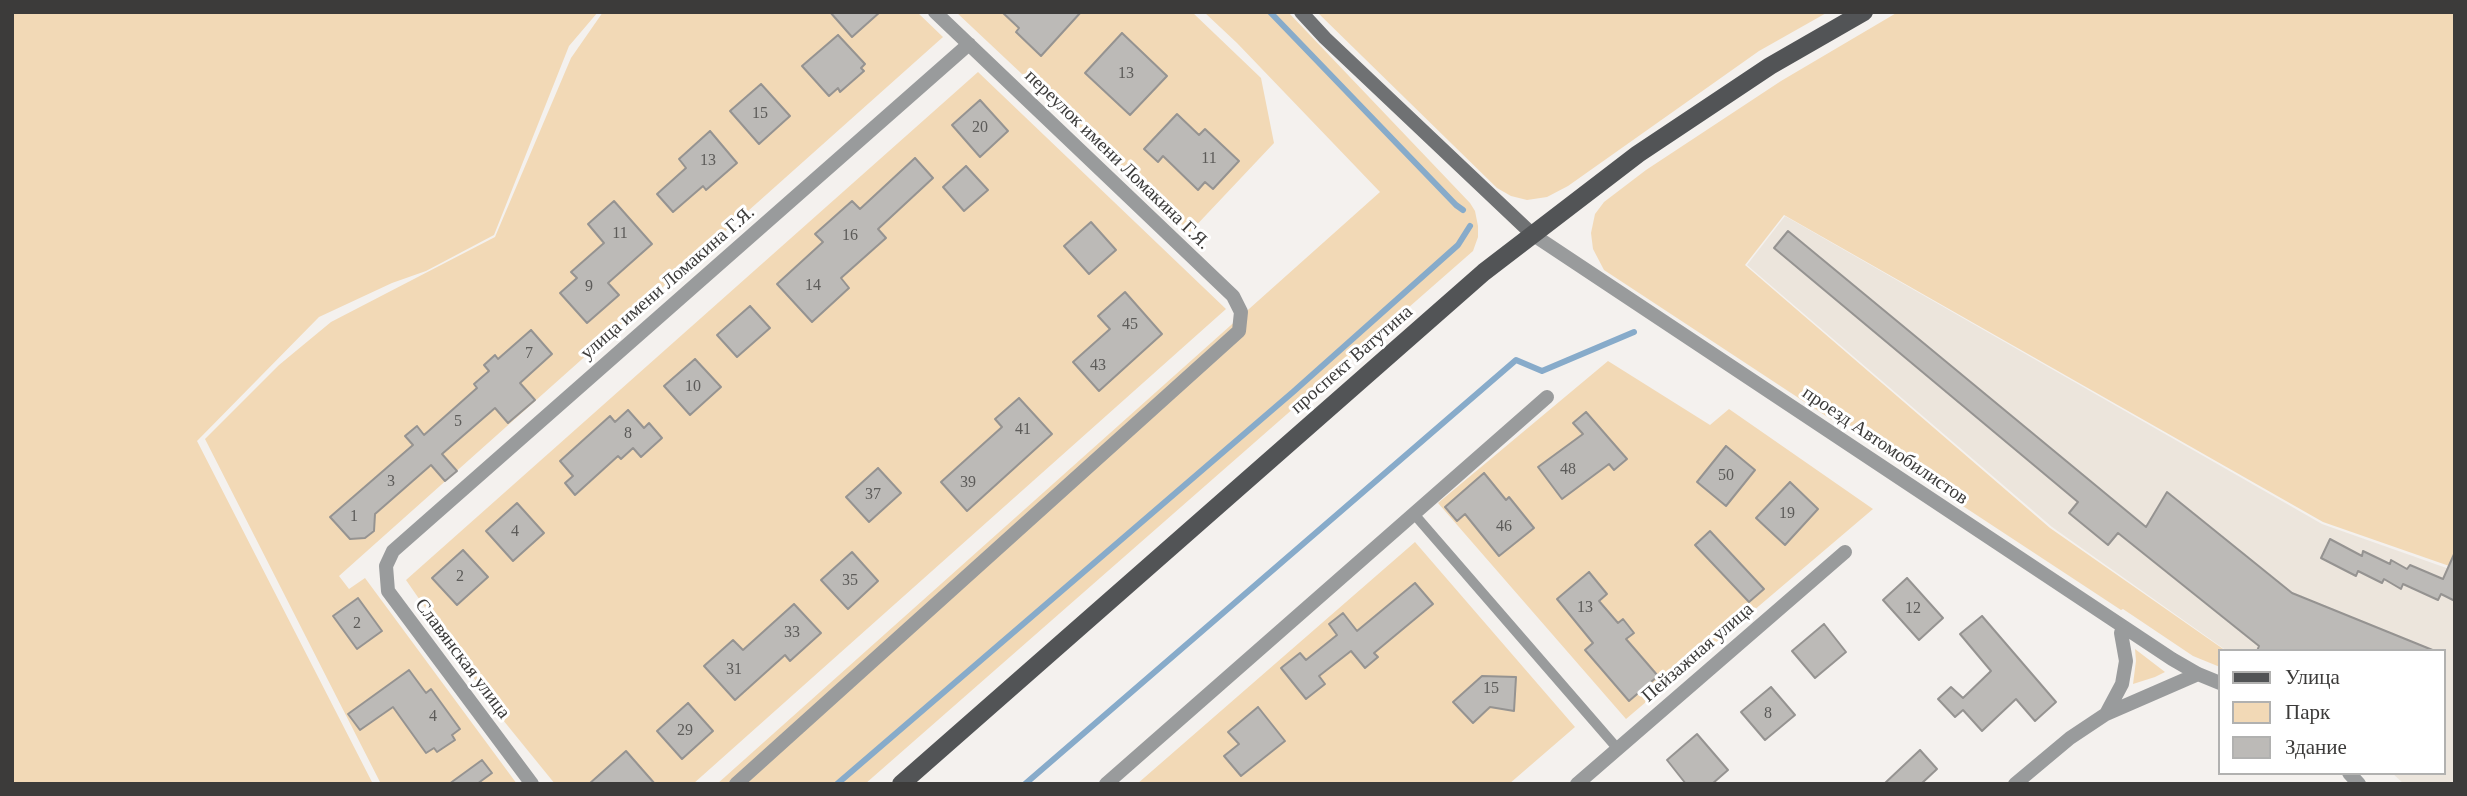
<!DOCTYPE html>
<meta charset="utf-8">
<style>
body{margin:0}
#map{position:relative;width:2467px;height:796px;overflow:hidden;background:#f4f1ee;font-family:Georgia,serif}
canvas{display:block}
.frame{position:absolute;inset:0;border:14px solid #3c3b3a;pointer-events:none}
.legend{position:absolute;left:2218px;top:649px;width:228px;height:126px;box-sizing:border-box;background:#fff;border:2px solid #b1b1b0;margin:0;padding:9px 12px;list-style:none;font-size:21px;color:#3c3b3a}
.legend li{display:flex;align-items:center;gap:14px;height:35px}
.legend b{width:35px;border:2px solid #b1b1b0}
</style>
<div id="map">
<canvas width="2467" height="796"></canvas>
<div class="frame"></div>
<ul class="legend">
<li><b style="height:9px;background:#525456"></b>Улица</li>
<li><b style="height:19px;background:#f2d9b6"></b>Парк</li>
<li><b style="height:19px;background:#bcbab7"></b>Здание</li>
</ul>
</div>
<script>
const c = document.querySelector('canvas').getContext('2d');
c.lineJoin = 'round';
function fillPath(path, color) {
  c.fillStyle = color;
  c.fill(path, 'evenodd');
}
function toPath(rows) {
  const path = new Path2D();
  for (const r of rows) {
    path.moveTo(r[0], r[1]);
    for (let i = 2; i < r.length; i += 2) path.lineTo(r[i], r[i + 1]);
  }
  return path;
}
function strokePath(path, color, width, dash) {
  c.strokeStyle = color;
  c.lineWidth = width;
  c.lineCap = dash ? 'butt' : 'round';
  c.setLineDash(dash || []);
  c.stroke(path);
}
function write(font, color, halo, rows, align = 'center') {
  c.font = font + ' Georgia,serif';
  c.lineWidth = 6;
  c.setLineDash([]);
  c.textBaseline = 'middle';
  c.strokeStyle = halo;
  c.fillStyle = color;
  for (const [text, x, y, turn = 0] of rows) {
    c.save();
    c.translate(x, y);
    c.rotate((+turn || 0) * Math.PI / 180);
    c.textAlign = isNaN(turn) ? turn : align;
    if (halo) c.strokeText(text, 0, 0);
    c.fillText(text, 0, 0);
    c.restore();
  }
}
const built = toPath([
 [1785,216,2322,524,2455,571,2455,784,2404,784,2392,773,2444,773,2444,651,2227,651,2052,527,1747,265]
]);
const green = toPath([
 [12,12,598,12,569,46,494,235,426,271,392,283,319,317,197,441,373,784,12,784],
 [603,12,917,12,943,37,339,576,349,589,365,578,517,784,381,784,205,439,279,365,331,322,495,237,571,58],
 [956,12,1192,12,1261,78,1274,143,1190,232],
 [1204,12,1288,12,1470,203,1475,211,1478,226,1478,237,1473,251,865,784,717,784,1380,192,1237,43],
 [1317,12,1828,12,1759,51,1568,186,1547,197,1527,200,1511,196,1497,188],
 [1898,12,2455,12,2455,568,2323,522,1784,215,1745,265,2050,528,2226,651,2220,651,2220,667,2193,656,2123,609,2121,610,1604,270,1593,249,1591,233,1595,214,1604,202,1646,170,1781,81],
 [978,72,1226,309,693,784,555,784,503,720,406,580],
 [1608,361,1710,425,1729,409,1873,509,1626,719,1438,503],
 [1415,542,1575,727,1509,784,1137,784],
 [2135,649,2165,672,2155,677,2133,684,2136,661]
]);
const stream = toPath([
 [1270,12,1456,205,1463,210],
 [837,784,1293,392,1458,245,1470,226],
 [1025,784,1516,360,1542,371,1634,332]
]);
const building = toPath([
 [830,12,880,12,852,37,830,12],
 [1002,12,1081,12,1041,56,1016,32,1019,28,1002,12],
 [1122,33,1167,76,1130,115,1085,73,1122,33],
 [838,35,865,64,861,68,864,71,840,92,838,88,829,96,802,66,838,35],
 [761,84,790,116,759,144,730,111,761,84],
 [980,100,1008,131,980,157,952,125,980,100],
 [1177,114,1199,135,1205,129,1239,161,1213,189,1205,182,1198,190,1163,156,1158,162,1144,149,1177,114],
 [710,131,737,163,706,190,703,186,673,212,657,194,686,168,679,159,710,131],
 [915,158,933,178,878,229,886,238,841,278,849,288,812,322,777,284,823,242,815,234,852,201,860,209,915,158],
 [966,166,988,190,964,211,943,187,966,166],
 [614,201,652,244,608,283,619,295,587,323,560,293,577,278,571,272,604,243,588,224,614,201],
 [1091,222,1116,250,1089,274,1064,246,1091,222],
 [1788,231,2146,527,2167,492,2292,593,2435,651,2257,651,2259,646,2118,533,2108,545,2069,513,2078,502,1774,248,1788,231],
 [1125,292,1162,334,1099,391,1073,362,1110,329,1098,316,1125,292],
 [750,306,770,328,737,357,717,335,750,306],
 [531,330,552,354,520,383,535,400,508,423,495,408,442,454,457,471,445,481,431,465,375,514,374,531,365,538,350,539,330,517,413,445,405,436,417,426,424,435,477,388,474,384,489,371,484,365,495,355,498,359,531,330],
 [695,359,721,387,690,415,664,386,695,359],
 [1019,398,1052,434,967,511,941,482,1002,427,995,419,1019,398],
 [628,410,644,428,649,423,662,438,641,457,633,448,621,459,618,456,575,495,565,483,573,476,560,461,610,416,615,422,628,410],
 [1586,412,1627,459,1614,470,1609,464,1562,499,1538,467,1583,434,1573,423,1586,412],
 [1726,446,1755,470,1726,506,1697,482,1726,446],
 [878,468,901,493,869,522,846,497,878,468],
 [1484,473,1506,500,1509,497,1534,528,1499,556,1465,514,1457,521,1445,507,1484,473],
 [1790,482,1818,509,1785,545,1756,518,1790,482],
 [517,503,544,533,513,561,486,531,517,503],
 [1710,531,1764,589,1749,602,1695,545,1710,531],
 [2330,539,2362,556,2363,551,2390,564,2391,560,2407,569,2410,565,2443,579,2455,552,2455,601,2441,594,2438,600,2403,584,2401,589,2384,579,2382,583,2358,571,2356,576,2321,558,2330,539],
 [463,550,488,577,457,605,432,578,463,550],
 [852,552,878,581,848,609,821,580,852,552],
 [1589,572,1607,594,1599,601,1618,623,1623,619,1634,633,1626,639,1658,676,1629,701,1585,650,1593,643,1557,599,1589,572],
 [1907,578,1943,618,1919,640,1883,600,1907,578],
 [1415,583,1433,604,1374,653,1378,657,1365,668,1351,651,1319,676,1325,684,1306,699,1281,668,1300,653,1306,660,1337,635,1329,624,1343,613,1357,631,1415,583],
 [358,598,382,631,357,649,333,616,358,598],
 [794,604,821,633,790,661,785,655,735,700,704,666,733,640,743,650,794,604],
 [1982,616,2056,702,2035,721,2016,699,1982,731,1963,710,1955,717,1938,699,1951,687,1963,698,1991,671,1960,634,1982,616],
 [1824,624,1846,652,1815,678,1792,651,1824,624],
 [409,670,426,693,431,689,460,729,452,735,455,740,437,752,434,748,426,753,393,707,360,730,348,714,409,670],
 [1482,676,1516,677,1514,711,1490,707,1473,723,1453,702,1482,676],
 [1771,687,1795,715,1765,740,1741,712,1771,687],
 [688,703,713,731,682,759,657,731,688,703],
 [1258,707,1285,741,1241,776,1224,756,1239,744,1228,732,1258,707],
 [1697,734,1728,770,1712,784,1686,784,1667,760,1697,734],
 [1920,750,1937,769,1921,784,1884,784,1920,750],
 [626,751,655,784,589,784,626,751],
 [482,760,492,773,477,784,449,784,482,760]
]);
const lane = toPath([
 [1414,514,1617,748]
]);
const street = toPath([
 [1532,234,2172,659,2198,674,2220,683],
 [2106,714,2122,684,2126,661,2121,633,2123,627],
 [2349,773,2359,784],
 [532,784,388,591,386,566,393,551,969,44],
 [736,784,1239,331,1241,312,1233,296,935,12],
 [1106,784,1547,397],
 [1577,784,1845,552],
 [2015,784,2070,738,2106,714,2198,674]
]);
const secondary = toPath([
 [1301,12,1325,38,1532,234]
]);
const primary = toPath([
 [901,784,1484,272,1638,154,1770,66,1864,12]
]);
const numberNames = [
 ["13",1126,74],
 ["15",760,114],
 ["20",980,128],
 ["11",1209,159],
 ["13",708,161],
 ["11",620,234],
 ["16",850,236],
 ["14",813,286],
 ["9",589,287],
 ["45",1130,325],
 ["7",529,354],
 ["43",1098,366],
 ["10",693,387],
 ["5",458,422],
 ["41",1023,430],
 ["8",628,434],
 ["48",1568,470],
 ["50",1726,476],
 ["3",391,482],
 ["39",968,483],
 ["37",873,495],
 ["19",1787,514],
 ["1",354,517],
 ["46",1504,527],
 ["4",515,532],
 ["2",460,577],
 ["35",850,581],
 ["13",1585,608],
 ["12",1913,609],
 ["2",357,624],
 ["33",792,633],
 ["31",734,670],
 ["15",1491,689],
 ["8",1768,714],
 ["4",433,717],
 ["29",685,731]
];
const streetNames = [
 ["переулок имени Ломакина Г.Я.",1117,160,44],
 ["улица имени Ломакина Г.Я.",668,283,-41],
 ["проспект Ватутина",1352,360,-41],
 ["проезд Автомобилистов",1885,446,34],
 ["Пейзажная улица",1698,653,-41],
 ["Славянская улица",462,659,53]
];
fillPath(built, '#ece5dc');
fillPath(green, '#f2d9b6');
strokePath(stream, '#87abca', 6);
fillPath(building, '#bcbab7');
strokePath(building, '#959391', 2);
strokePath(lane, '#999b9c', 10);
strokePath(street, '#999b9c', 14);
strokePath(secondary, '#6f7173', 14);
strokePath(primary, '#525456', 18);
write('16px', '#5c5b59', null, numberNames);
write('19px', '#3c3b3a', '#fff', streetNames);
</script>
